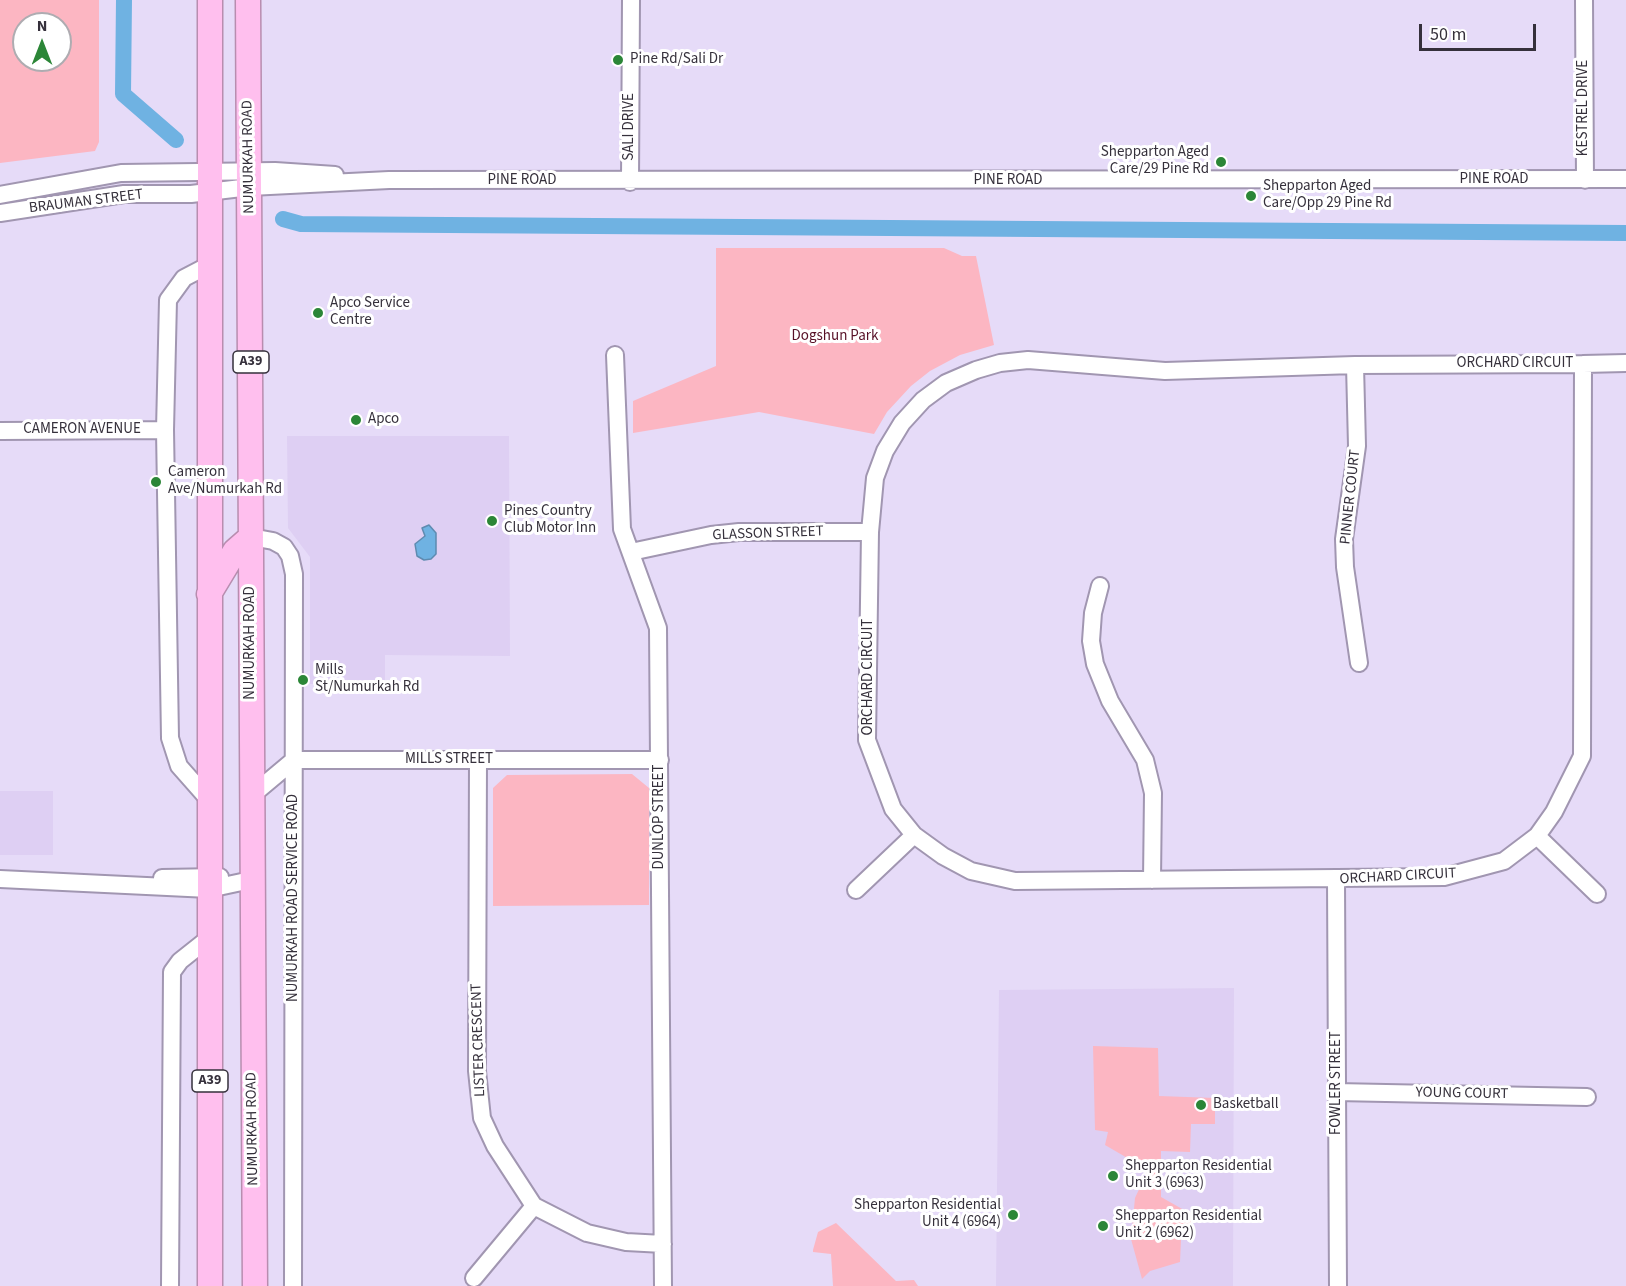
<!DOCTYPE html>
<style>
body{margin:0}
#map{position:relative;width:1626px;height:1286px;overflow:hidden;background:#e6dbf8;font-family:"Source Sans 3",sans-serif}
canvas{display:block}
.north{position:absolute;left:12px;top:12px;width:60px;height:60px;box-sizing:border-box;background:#fff;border:2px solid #aeacb1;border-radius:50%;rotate:0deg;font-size:16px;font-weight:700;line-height:24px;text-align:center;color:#35303b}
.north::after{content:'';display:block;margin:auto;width:21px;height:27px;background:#2b8637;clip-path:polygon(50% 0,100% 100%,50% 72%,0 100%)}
.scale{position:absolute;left:1419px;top:24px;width:117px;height:27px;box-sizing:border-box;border:3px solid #35303b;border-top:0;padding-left:8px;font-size:18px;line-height:21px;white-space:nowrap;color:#35303b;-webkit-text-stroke:4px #fff;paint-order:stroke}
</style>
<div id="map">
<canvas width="1626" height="1286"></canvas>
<div class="north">N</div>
<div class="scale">50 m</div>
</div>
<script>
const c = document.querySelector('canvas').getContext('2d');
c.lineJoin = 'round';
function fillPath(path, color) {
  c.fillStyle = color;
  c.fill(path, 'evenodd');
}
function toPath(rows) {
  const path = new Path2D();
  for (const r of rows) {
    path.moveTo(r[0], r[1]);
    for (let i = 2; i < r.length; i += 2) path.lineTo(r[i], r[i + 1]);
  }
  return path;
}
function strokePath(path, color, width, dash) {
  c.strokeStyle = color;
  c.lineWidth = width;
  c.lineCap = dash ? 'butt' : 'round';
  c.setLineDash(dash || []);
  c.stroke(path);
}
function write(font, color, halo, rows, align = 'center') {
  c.font = font + ' "Source Sans 3",sans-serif';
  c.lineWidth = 6;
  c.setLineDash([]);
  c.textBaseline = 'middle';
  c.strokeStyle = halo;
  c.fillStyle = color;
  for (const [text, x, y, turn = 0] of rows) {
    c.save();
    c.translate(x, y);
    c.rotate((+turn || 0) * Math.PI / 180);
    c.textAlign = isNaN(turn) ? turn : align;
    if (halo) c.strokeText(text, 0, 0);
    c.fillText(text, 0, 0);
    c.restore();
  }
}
const built = toPath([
 [287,436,509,436,510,656,385,655,385,684,310,684,310,557,288,528],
 [0,791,53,791,53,855,0,855],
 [1234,988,1233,1286,996,1286,999,990]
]);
const green = toPath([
 [0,0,99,0,99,142,95,151,0,163],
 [24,24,60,24,60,60,24,60],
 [716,248,944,248,962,256,976,256,994,345,960,355,930,371,911,386,887,412,874,434,759,412,633,433,633,401,716,366],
 [632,774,649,788,649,905,493,906,493,788,507,775],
 [1093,1046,1158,1048,1159,1096,1215,1098,1215,1124,1191,1124,1190,1152,1161,1151,1161,1183,1142,1182,1148,1170,1105,1145,1108,1132,1095,1130],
 [1142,1183,1161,1185,1161,1197,1191,1214,1191,1239,1181,1239,1180,1262,1150,1271,1142,1279,1131,1239,1135,1198],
 [836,1223,896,1281,914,1280,918,1286,833,1286,831,1254,813,1252,813,1250,818,1232]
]);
const water = toPath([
 [429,525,436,533,436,554,431,559,424,560,417,556,415,544,425,536,422,528,429,525]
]);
const canal = toPath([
 [124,0,123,94,176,140],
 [283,219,301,224,1626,233]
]);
const minor = toPath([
 [1584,0,1585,180],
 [630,182,631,0],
 [0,195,121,173,275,171,335,175],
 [0,213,124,194,191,194,250,187,389,180,1626,179],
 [209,265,184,278,168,300,165,430,170,738,179,766,209,800],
 [615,355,622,529,658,628,663,1286],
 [1028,360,1165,371,1355,365,1583,364,1582,756,1554,812,1537,836,1504,861,1444,877,1015,881,971,871,943,856,914,835,893,809,867,740,870,532,875,478,885,451,902,423,923,400,946,383,976,370,1000,363,1028,360],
 [1583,364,1626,363],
 [1355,365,1357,446,1344,539,1345,567,1359,663],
 [0,431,165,430],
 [251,537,273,541,284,547,290,556,294,574,293,1286],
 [631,552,711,535,739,532,870,532],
 [1100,586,1093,613,1091,641,1095,664,1110,701,1145,760,1153,793,1152,880],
 [478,760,477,1071,482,1118,495,1146,534,1206,587,1233,626,1242,663,1244],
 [251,796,294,760,660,760],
 [1537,836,1597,894],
 [162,878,220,877],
 [0,879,209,889,251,880],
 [1336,880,1338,1286],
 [856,890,914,835],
 [1336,1092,1587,1097],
 [474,1278,534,1206],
 [170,1286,172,972,180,961,209,938]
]);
const highway = toPath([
 [210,0,210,1286],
 [248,0,255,1286],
 [209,594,235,551,251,537]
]);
const markers = [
 [618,60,6,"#2b8637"],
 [1221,162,6,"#2b8637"],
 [1251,196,6,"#2b8637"],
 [318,313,6,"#2b8637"],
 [356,420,6,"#2b8637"],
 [156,482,6,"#2b8637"],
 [492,521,6,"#2b8637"],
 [303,680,6,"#2b8637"],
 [1201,1105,6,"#2b8637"],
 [1113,1176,6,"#2b8637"],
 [1013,1215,6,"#2b8637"],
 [1103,1226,6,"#2b8637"]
];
const shields = [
 [251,362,36],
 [210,1081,36]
];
const shieldNames = [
 ["A39",251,362],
 ["A39",210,1081]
];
const poiNames = [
 ["Pine Rd/Sali Dr",630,60],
 ["Shepparton Aged",1209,153,"right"],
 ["Care/29 Pine Rd",1209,170,"right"],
 ["Shepparton Aged",1263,187],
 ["Care/Opp 29 Pine Rd",1263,204],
 ["Apco Service",330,304],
 ["Centre",330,321],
 ["Apco",368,420],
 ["Cameron",168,473],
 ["Ave/Numurkah Rd",168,490],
 ["Pines Country",504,512],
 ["Club Motor Inn",504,529],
 ["Mills",315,671],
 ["St/Numurkah Rd",315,688],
 ["Basketball",1213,1105],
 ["Shepparton Residential",1125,1167],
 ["Unit 3 (6963)",1125,1184],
 ["Shepparton Residential",1001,1206,"right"],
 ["Unit 4 (6964)",1001,1223,"right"],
 ["Shepparton Residential",1115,1217],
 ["Unit 2 (6962)",1115,1234]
];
const streetNames = [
 ["KESTREL DRIVE",1584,108,-90],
 ["SALI DRIVE",630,127,-90],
 ["NUMURKAH ROAD",249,157,-91],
 ["PINE ROAD",1494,180],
 ["PINE ROAD",522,181],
 ["PINE ROAD",1008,181],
 ["BRAUMAN STREET",86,202,-7],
 ["ORCHARD CIRCUIT",1515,364],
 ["CAMERON AVENUE",82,430],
 ["PINNER COURT",1351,497,-84],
 ["GLASSON STREET",768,534,-2],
 ["NUMURKAH ROAD",251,643,-90],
 ["ORCHARD CIRCUIT",869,677,-90],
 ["MILLS STREET",449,760],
 ["DUNLOP STREET",660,817,-90],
 ["ORCHARD CIRCUIT",1398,877,-3],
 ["NUMURKAH ROAD SERVICE ROAD",294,898,-90],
 ["LISTER CRESCENT",479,1040,-92],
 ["FOWLER STREET",1337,1083,-90],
 ["YOUNG COURT",1462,1094,1],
 ["NUMURKAH ROAD",253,1129,-91]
];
const parkNames = [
 ["Dogshun Park",835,337]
];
fillPath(built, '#decff3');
fillPath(green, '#fcb6c2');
fillPath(water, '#6fb2e2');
strokePath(water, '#5e8bb0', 1.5);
strokePath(canal, '#6fb2e2', 16);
strokePath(minor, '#a196b1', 20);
strokePath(highway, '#b88daf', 27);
strokePath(minor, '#fff', 16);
strokePath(highway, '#ffbfee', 24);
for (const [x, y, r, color] of markers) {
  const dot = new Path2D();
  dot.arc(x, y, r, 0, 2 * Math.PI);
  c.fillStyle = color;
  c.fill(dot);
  strokePath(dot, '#fff', 2);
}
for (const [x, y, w] of shields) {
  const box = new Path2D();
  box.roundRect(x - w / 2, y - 11, w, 22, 4.5);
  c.fillStyle = '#fff';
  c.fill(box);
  strokePath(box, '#35303b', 1.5);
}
write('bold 14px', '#35303b', null, shieldNames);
write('15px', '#35303b', '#fff', poiNames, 'left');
write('15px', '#35303b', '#fff', streetNames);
write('15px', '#571026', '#fff', parkNames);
</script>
